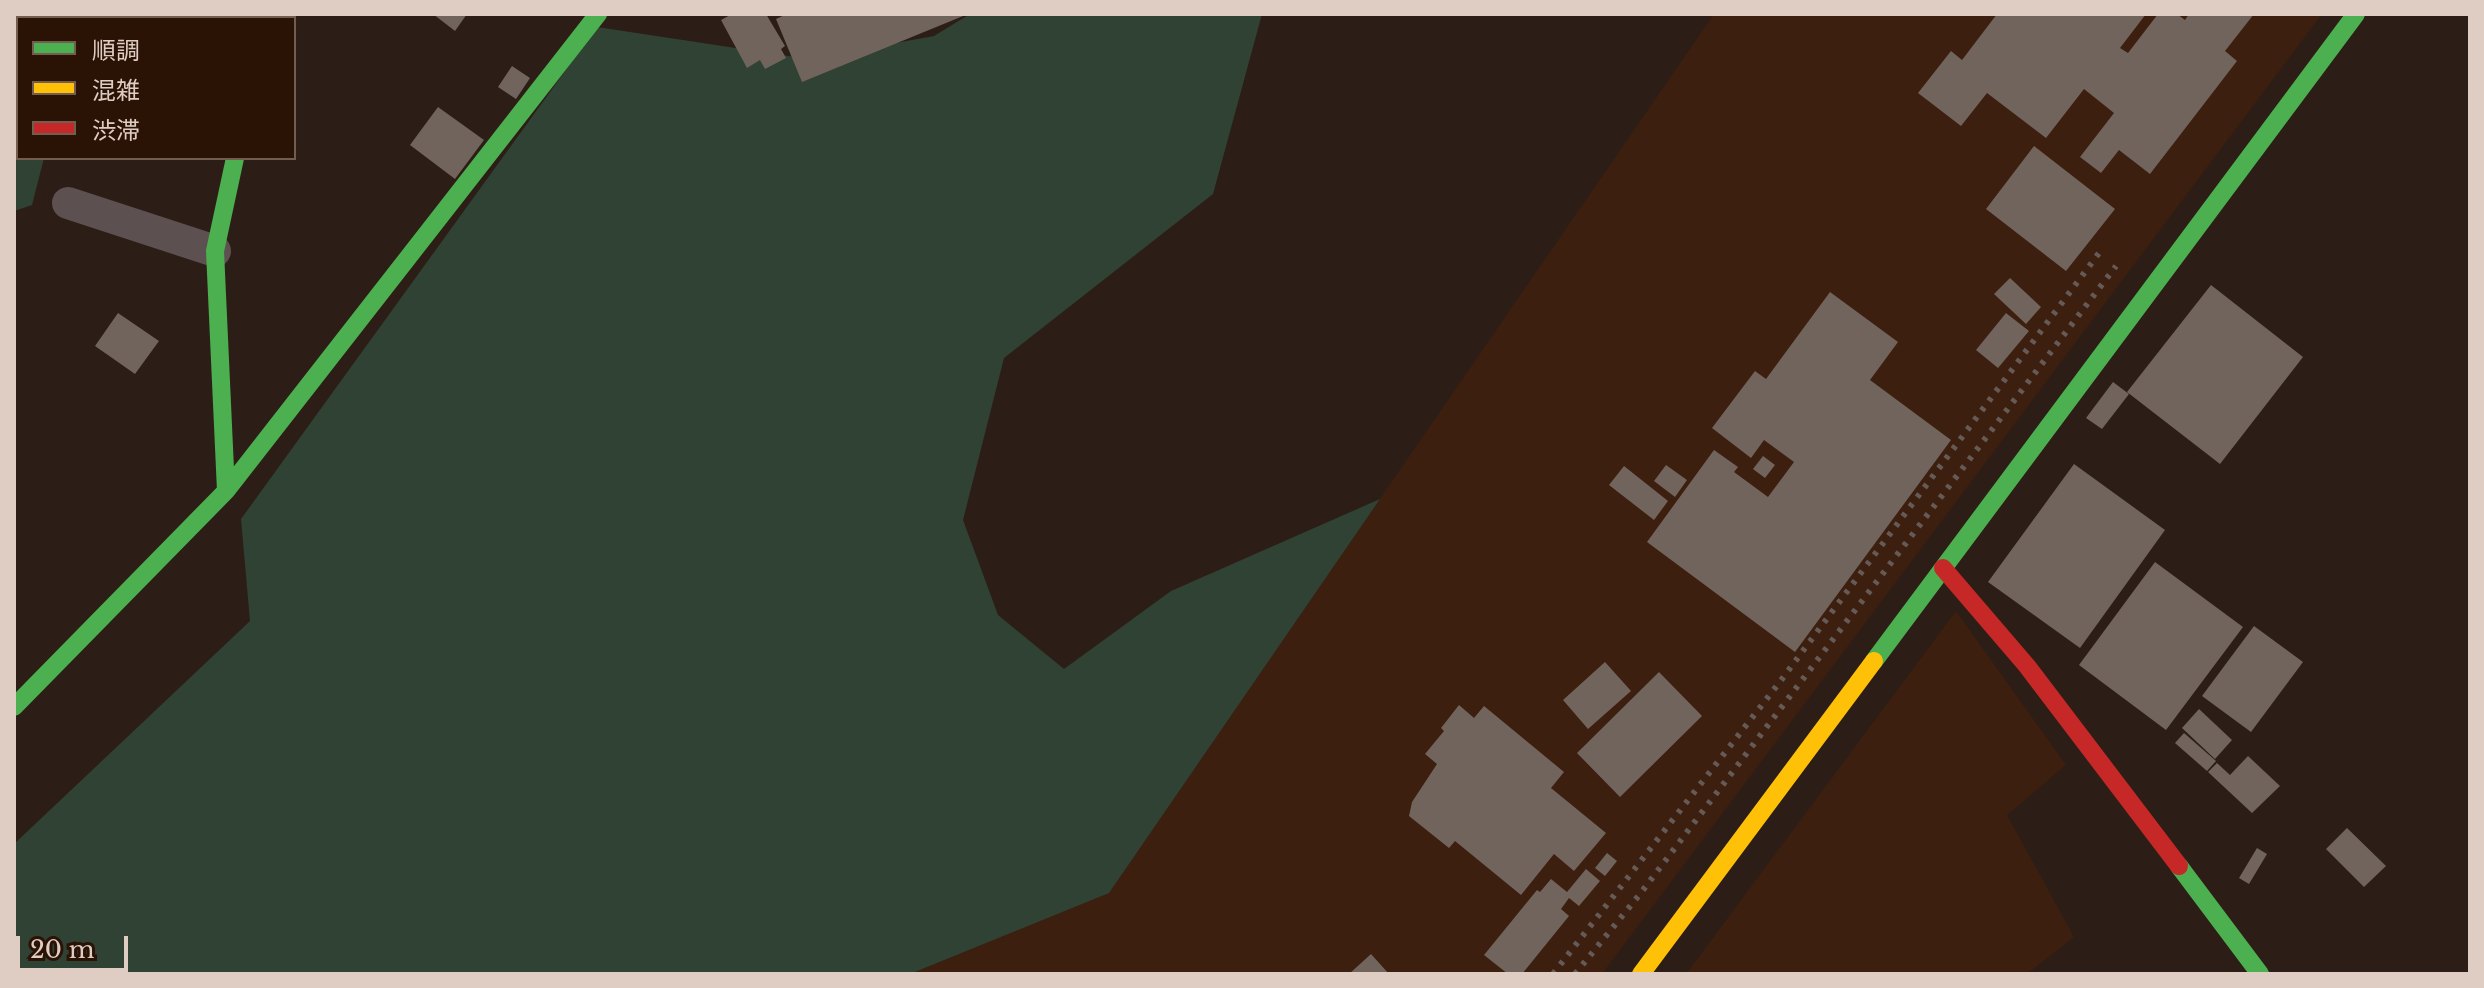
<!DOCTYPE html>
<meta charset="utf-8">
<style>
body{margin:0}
#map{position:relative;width:2484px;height:988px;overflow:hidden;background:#2c1e16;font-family:"Libre Baskerville","Noto Sans JP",serif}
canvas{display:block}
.frame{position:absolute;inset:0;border:16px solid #dfcdc4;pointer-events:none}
.legend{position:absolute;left:16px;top:16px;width:280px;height:144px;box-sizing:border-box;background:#2a1205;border:2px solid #725d51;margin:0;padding:10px 14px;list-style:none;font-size:24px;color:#dfcdc4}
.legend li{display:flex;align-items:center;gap:16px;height:40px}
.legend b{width:40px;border:2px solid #725d51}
.scale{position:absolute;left:16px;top:936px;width:112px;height:36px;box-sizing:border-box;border:4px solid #dfcdc4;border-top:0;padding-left:10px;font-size:24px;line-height:28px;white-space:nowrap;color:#dfcdc4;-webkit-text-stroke:6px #2a1205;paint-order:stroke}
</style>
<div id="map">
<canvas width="2484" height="988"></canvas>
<div class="frame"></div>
<ul class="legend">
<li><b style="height:10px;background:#4caf50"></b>順調</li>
<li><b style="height:10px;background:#ffc107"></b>混雑</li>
<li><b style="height:10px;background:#c62828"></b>渋滞</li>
</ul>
<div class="scale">20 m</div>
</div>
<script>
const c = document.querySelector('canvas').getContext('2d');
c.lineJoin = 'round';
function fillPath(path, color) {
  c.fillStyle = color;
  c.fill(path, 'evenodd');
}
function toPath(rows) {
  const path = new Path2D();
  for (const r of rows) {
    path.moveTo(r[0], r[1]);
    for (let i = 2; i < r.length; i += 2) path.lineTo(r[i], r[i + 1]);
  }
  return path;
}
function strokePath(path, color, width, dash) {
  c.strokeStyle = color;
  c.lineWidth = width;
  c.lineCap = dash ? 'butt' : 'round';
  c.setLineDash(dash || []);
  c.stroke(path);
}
const built = toPath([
 [1714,14,2322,14,1602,974,910,974,1109,892],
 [1956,611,2066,765,2007,815,2074,937,2027,974,1686,974]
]);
const green = toPath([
 [14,14,83,14,82,18,18,18,18,158,44,158,32,205,14,211],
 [970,14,1262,14,1213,194,1004,358,963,520,998,615,1064,669,1171,591,1380,499,1109,893,910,974,14,974,14,844,250,621,241,519,597,27,808,59,934,36]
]);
const building = toPath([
 [433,14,467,14,455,31],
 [732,14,766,14,785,46,781,49,786,58,765,69,760,60,747,68,721,20],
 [787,14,968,14,802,82,776,19],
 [1997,14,2146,14,2120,48,2128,53,2158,14,2177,14,2185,20,2189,14,2254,14,2225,51,2237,61,2150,174,2119,150,2101,173,2080,157,2114,113,2084,89,2046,138,1987,93,1961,126,1918,93,1951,51,1962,60],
 [512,66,530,78,516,99,498,87],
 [438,107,484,140,455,179,410,145],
 [2034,146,2115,209,2066,271,1986,209],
 [2010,278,2041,307,2026,324,1994,294],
 [2211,285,2303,357,2220,464,2127,392],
 [1830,292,1898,342,1870,380,1951,440,1795,652,1647,542,1714,450,1738,467,1734,472,1768,497,1794,462,1764,440,1751,458,1712,428,1755,371,1766,379],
 [118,313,159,341,135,374,95,346],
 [2006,313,2029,331,1998,368,1976,350],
 [2113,382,2129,394,2102,429,2086,418],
 [1763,456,1775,465,1765,478,1753,469],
 [2074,464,2165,530,2080,648,1988,582],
 [1666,465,1687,480,1675,497,1654,481],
 [1624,466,1668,501,1654,520,1609,485],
 [2155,562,2243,627,2166,730,2079,665],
 [2254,626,2303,662,2251,732,2202,696],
 [1605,662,1631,691,1588,729,1563,700],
 [1659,672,1702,716,1620,797,1577,753],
 [1459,705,1474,718,1484,706,1564,772,1551,788,1606,833,1574,871,1554,854,1521,895,1455,841,1449,848,1409,816,1412,802,1437,764,1425,754,1444,731,1441,728],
 [2199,709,2232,740,2215,759,2182,728],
 [2184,733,2216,761,2207,771,2175,743],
 [2248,756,2280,786,2252,813,2208,772,2217,763,2230,775],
 [2347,828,2386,866,2364,887,2326,849],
 [2257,848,2267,854,2249,884,2239,878],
 [1607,853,1617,861,1605,876,1595,868],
 [1586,869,1600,881,1579,906,1569,898,1561,909,1569,916,1522,974,1508,974,1484,955,1537,890,1540,892,1551,879,1567,892],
 [1371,954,1389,974,1349,974]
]);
const street = toPath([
 [278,18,280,14],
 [68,203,215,251]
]);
const fast = toPath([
 [226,491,598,14],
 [1874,661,2356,14],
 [14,707,226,491,215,251,235,158],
 [2179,866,2260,974]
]);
const slow = toPath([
 [1641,974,1874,661]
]);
const jam = toPath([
 [1943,568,2027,666,2179,866]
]);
const rail = toPath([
 [1553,974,1779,683,2099,253],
 [1575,974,1640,894,2116,266]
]);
fillPath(built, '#3c1f0e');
fillPath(green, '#2f4233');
fillPath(building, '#71645d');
strokePath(street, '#5d5050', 32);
strokePath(fast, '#4caf50', 18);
strokePath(slow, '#ffc107', 18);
strokePath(jam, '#c62828', 18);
strokePath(rail, '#665a57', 6, [4, 8]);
</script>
